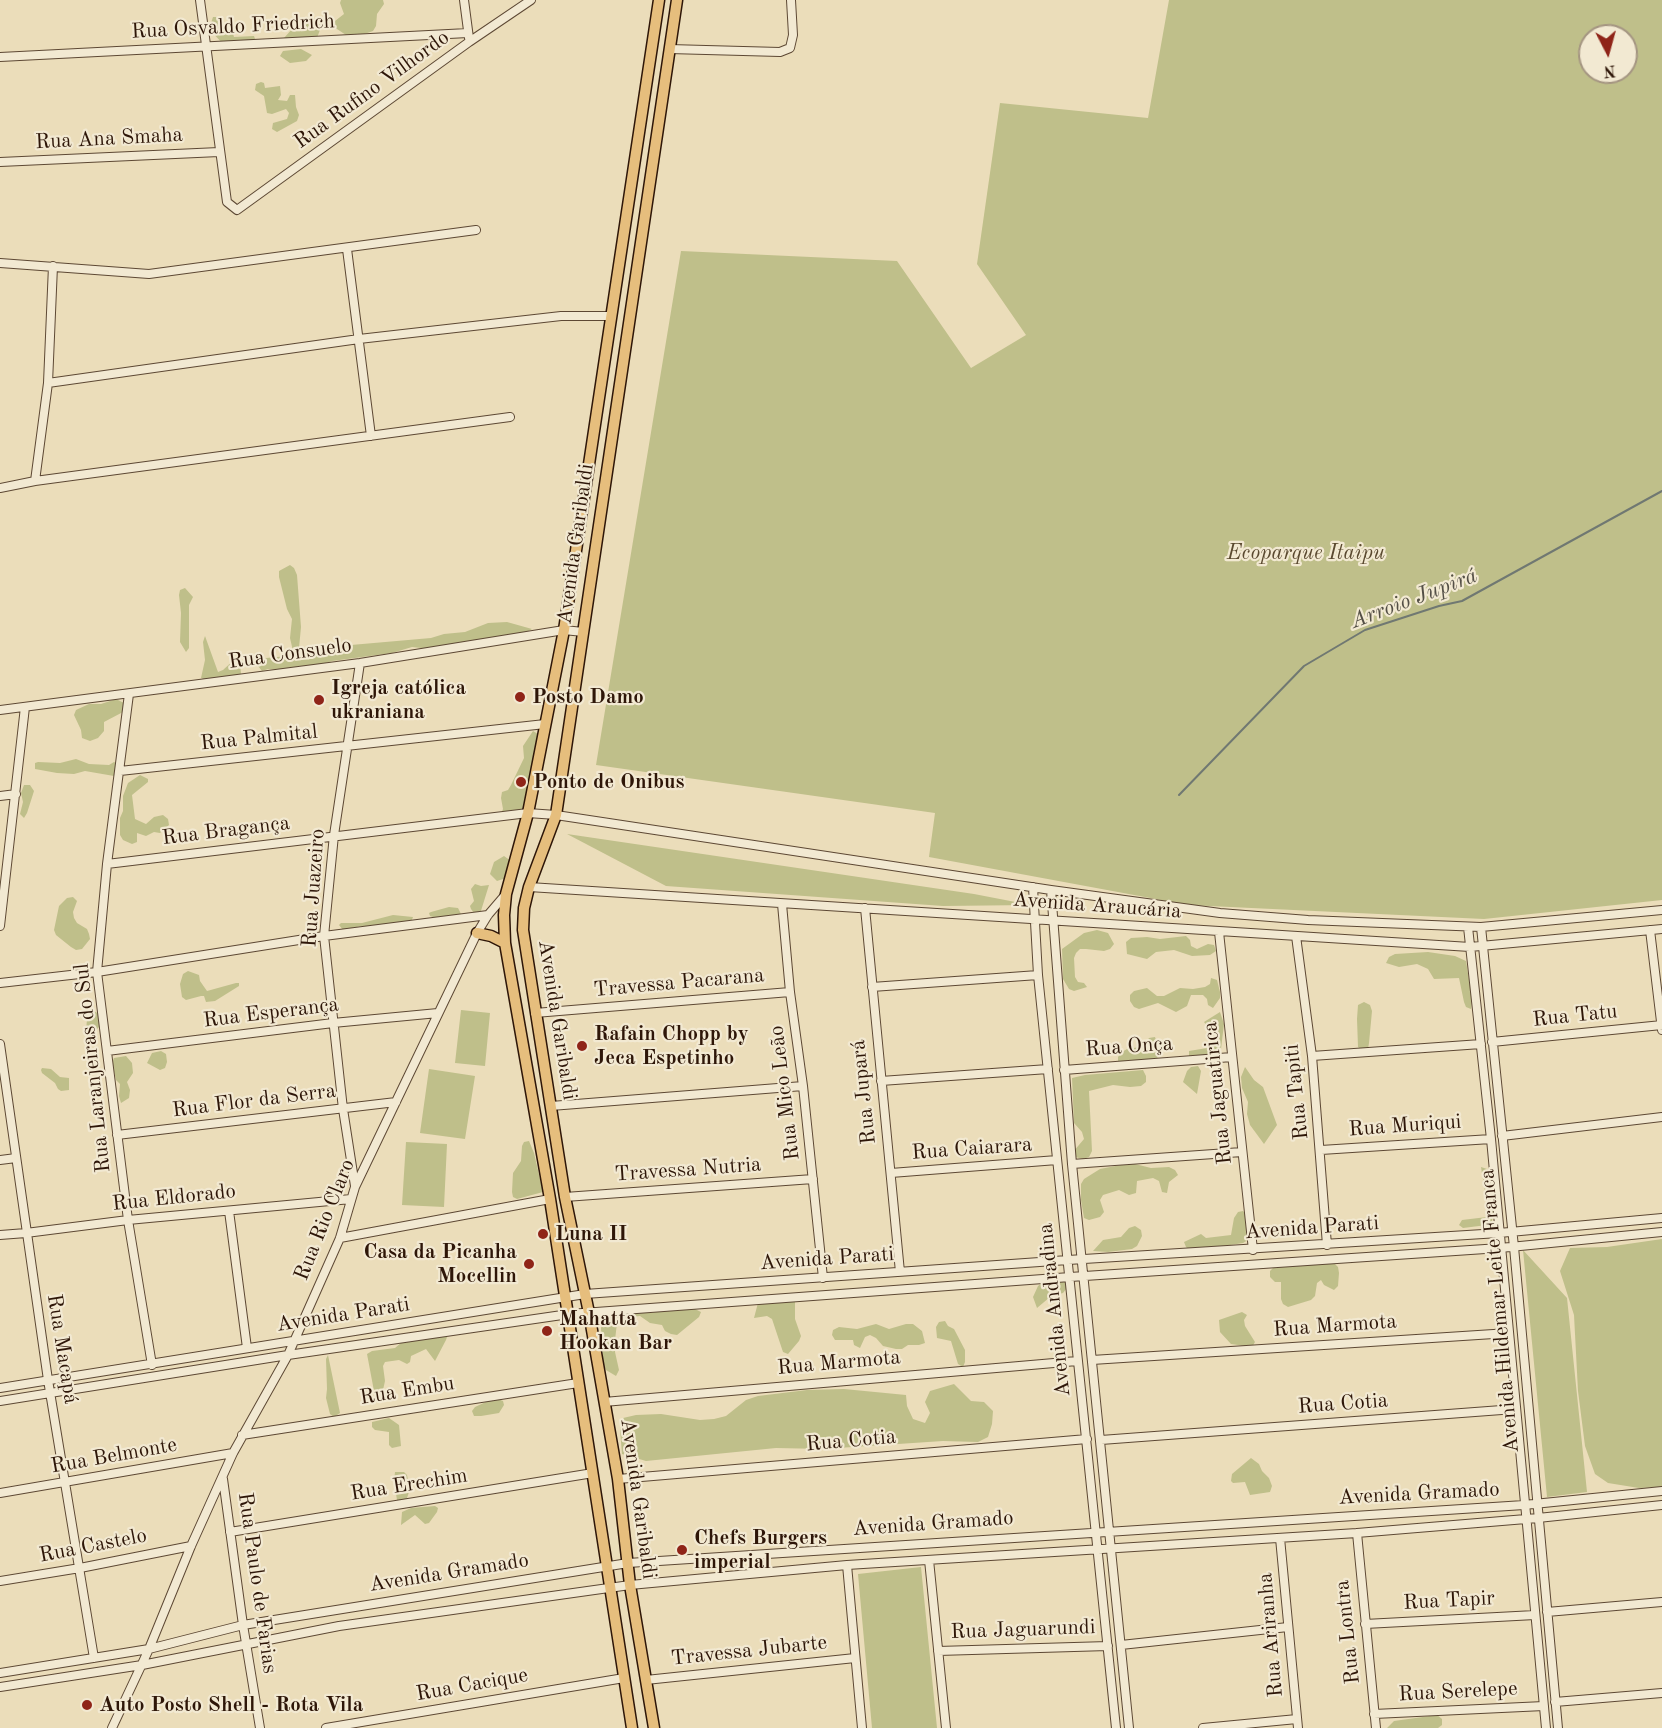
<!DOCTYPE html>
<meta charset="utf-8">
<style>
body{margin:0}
#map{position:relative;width:1662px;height:1728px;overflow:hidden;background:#ebddba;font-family:"Old Standard TT",serif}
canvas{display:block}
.north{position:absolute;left:1578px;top:24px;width:60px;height:60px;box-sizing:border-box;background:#f2e9d2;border:2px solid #a49581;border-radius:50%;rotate:174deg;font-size:16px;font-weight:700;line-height:24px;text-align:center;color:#2e1608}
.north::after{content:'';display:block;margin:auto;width:21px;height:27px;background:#8f2418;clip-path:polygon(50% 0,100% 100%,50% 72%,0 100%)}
</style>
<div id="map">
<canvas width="1662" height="1728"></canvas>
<div class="north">N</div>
</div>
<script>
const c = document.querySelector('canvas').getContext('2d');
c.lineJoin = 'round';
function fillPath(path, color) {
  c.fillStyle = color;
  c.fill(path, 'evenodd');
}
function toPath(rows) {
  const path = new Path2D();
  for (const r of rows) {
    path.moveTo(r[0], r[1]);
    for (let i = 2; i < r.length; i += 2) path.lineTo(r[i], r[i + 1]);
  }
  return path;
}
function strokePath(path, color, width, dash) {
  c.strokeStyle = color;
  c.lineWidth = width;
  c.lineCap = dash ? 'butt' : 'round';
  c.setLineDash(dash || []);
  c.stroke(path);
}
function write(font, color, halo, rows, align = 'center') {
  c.font = font + ' "Old Standard TT",serif';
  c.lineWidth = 4.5;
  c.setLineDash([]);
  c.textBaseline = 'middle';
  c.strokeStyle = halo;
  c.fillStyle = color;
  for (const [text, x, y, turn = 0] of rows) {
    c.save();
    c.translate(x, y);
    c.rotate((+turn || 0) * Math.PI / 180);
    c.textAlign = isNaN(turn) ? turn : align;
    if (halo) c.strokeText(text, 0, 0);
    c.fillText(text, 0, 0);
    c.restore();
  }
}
const green = toPath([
 [341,0,383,0,384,4,377,14,376,26,373,31,356,37,349,37,334,27,335,21,344,14,340,3],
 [1169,0,1662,0,1662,900,1484,919,1188,905,929,857,935,813,596,765,681,251,897,261,971,368,1026,335,977,264,1000,103,1148,118],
 [1590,36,1626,36,1626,72,1590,72],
 [213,17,216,17,221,23,230,24,234,37,254,36,255,39,252,41,224,45,209,29],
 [314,18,320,21,321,27,317,38,294,43,284,38,292,29],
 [301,49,312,55,306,61,290,63,280,56,283,51],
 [261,82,264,83,265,88,280,86,281,95,278,100,287,101,290,95,295,95,296,107,299,115,297,121,277,132,272,129,273,123,287,119,289,113,286,109,272,114,267,113,264,96,255,90,256,84],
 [290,565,294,568,297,575,301,627,299,648,301,654,316,653,351,645,431,638,444,634,465,632,488,623,507,622,532,629,523,634,430,649,412,647,392,653,332,661,318,666,280,670,268,669,262,671,258,666,261,661,266,658,289,656,293,651,290,638,292,619,287,609,279,577,279,571],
 [185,588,193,597,189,605,189,648,186,652,180,642,181,613,179,595,180,590],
 [205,636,218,672,223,670,236,658,240,662,241,674,232,678,207,680,201,678,205,660,203,642],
 [116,699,124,703,123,712,104,722,104,731,98,738,90,741,82,738,81,730,74,715,76,710,89,704,101,704],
 [533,731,538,734,541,739,523,811,501,814,503,809,501,798,502,792,508,790,511,785,524,758,523,746],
 [76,759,89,764,109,765,114,762,116,763,117,771,114,776,85,771,74,774,57,773,35,769,35,763,38,762,60,763],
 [140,775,148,779,148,782,132,795,135,819,146,824,154,817,163,815,168,819,169,825,160,833,154,832,146,836,137,833,137,842,132,844,123,840,120,835,120,818,123,811,123,796,128,783],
 [24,785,30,785,34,791,27,813,24,818,20,814,23,802,21,793],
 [567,834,974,894,1031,905,943,906,666,886],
 [504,856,511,861,506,878,497,881,490,874,494,862],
 [475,884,481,886,489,885,480,914,474,913,471,909,470,906,474,901,471,889],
 [73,897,77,901,73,912,74,918,77,923,87,929,89,934,90,939,82,949,76,950,71,947,56,935,54,930,59,906,67,898],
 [449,907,458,908,462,916,436,918,430,916,429,913,431,912],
 [393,915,413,917,411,922,372,927,361,926,343,930,339,925,341,923,362,923],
 [1097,930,1108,933,1114,944,1110,949,1104,951,1086,949,1080,949,1076,953,1074,958,1075,977,1078,982,1084,983,1087,987,1074,991,1069,989,1063,979,1062,949,1084,933],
 [1186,936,1190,940,1191,946,1197,949,1208,944,1214,945,1216,951,1210,955,1192,956,1174,950,1156,952,1147,959,1127,954,1126,942,1131,938,1147,937,1160,939],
 [1428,952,1455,956,1466,961,1472,998,1471,1009,1466,1007,1464,1002,1459,978,1434,979,1428,969,1417,964,1399,967,1386,963,1389,957,1395,954],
 [188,971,199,975,200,981,207,991,236,983,239,983,239,986,215,1001,206,1002,204,996,201,996,186,1000,182,997,180,984,183,974],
 [1211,978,1217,980,1220,992,1220,998,1213,1008,1208,1005,1207,999,1203,995,1191,995,1187,1006,1176,1012,1158,1003,1139,1009,1134,1007,1130,1001,1130,995,1134,991,1147,988,1157,996,1164,996,1180,988,1193,989,1205,987,1210,984],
 [1364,1002,1370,1005,1372,1011,1369,1043,1368,1049,1363,1050,1358,1047,1357,1019,1358,1005],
 [461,1010,490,1013,485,1066,455,1063],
 [94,1011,99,1014,100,1026,89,1037,86,1036,86,1033,87,1018,88,1015],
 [1220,1012,1224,1024,1221,1049,1211,1055,1189,1057,1189,1051,1207,1048,1212,1044,1212,1032,1204,1022],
 [1155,1037,1160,1055,1156,1059,1118,1063,1118,1057,1122,1052,1127,1049,1140,1047,1145,1044,1149,1038],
 [161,1051,166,1054,167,1062,165,1068,160,1070,147,1063,152,1053],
 [126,1056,132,1063,133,1073,127,1082,130,1090,129,1098,121,1103,119,1096,120,1084,116,1080,112,1063,114,1058],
 [1198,1066,1201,1071,1197,1094,1183,1082,1187,1071,1191,1067],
 [1245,1067,1254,1080,1263,1087,1277,1125,1264,1144,1250,1125,1247,1114,1248,1102,1242,1088,1241,1077],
 [42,1068,51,1069,60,1077,69,1078,69,1090,61,1091,58,1089,55,1083,42,1073,41,1070],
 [429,1069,475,1076,465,1139,420,1133],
 [1143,1070,1146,1076,1146,1082,1141,1086,1130,1087,1113,1085,1089,1091,1092,1151,1089,1157,1083,1159,1075,1157,1073,1152,1084,1139,1082,1132,1074,1123,1072,1078,1085,1075],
 [529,1141,534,1153,543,1192,517,1199,513,1197,512,1192,513,1173,521,1161,522,1146,524,1142],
 [406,1142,447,1144,444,1207,402,1205],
 [1131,1163,1151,1168,1169,1167,1175,1170,1178,1175,1169,1182,1167,1193,1162,1192,1159,1181,1153,1178,1137,1181,1136,1193,1129,1195,1119,1190,1103,1195,1100,1200,1104,1212,1100,1217,1089,1220,1084,1218,1081,1200,1081,1184,1084,1179,1100,1169],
 [1481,1167,1487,1169,1492,1173,1493,1216,1492,1221,1487,1225,1463,1228,1459,1225,1462,1220,1487,1217,1488,1211],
 [1243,1211,1247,1216,1249,1228,1248,1240,1243,1243,1191,1251,1186,1247,1184,1242,1201,1234,1206,1238,1231,1235,1234,1218,1238,1212],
 [1135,1226,1141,1230,1142,1236,1137,1246,1132,1249,1108,1252,1093,1251,1103,1240,1121,1237,1129,1228],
 [1662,1239,1662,1487,1639,1488,1608,1483,1595,1474,1585,1446,1578,1391,1574,1315,1560,1271,1570,1248,1607,1247],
 [1523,1250,1567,1298,1587,1492,1547,1497],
 [1333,1262,1338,1267,1339,1273,1338,1286,1334,1290,1324,1285,1321,1280,1317,1283,1315,1296,1311,1300,1288,1307,1283,1304,1281,1299,1281,1282,1275,1282,1270,1277,1270,1271,1274,1267],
 [1061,1279,1066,1282,1067,1288,1063,1293,1050,1297,1037,1308,1033,1297,1038,1286,1043,1282],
 [759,1299,795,1300,795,1319,801,1336,799,1341,788,1354,783,1352,772,1319,767,1316,754,1318],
 [691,1307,701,1312,699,1317,677,1335,671,1334,665,1331,662,1325,650,1323,640,1316,621,1318,617,1323,615,1340,615,1352,619,1370,616,1376,606,1370,603,1364,601,1328,608,1312,626,1310,649,1313],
 [1242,1312,1247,1315,1244,1320,1245,1326,1255,1342,1252,1347,1231,1344,1220,1332,1219,1320],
 [945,1321,948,1326,954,1329,965,1350,965,1362,963,1367,958,1364,951,1341,937,1338,936,1327,939,1322],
 [876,1324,889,1329,906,1324,913,1324,922,1331,925,1343,919,1345,908,1345,902,1349,896,1349,883,1346,876,1338,870,1335,865,1337,860,1348,854,1345,853,1340,835,1340,832,1335,833,1330,839,1327,857,1329],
 [449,1331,446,1340,435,1361,426,1349,411,1356,410,1362,407,1364,399,1360,385,1362,383,1366,385,1381,383,1390,374,1391,367,1354,372,1351,395,1348,402,1342],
 [328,1355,340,1413,334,1417,330,1414,326,1398,327,1389,326,1359],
 [954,1384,971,1401,984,1402,993,1411,992,1424,988,1437,978,1442,943,1441,823,1449,776,1448,646,1461,622,1454,620,1430,623,1418,636,1415,661,1414,700,1420,714,1419,726,1416,746,1400,758,1396,807,1390,844,1389,906,1395,907,1406,913,1419,925,1423,930,1413,925,1402,930,1391],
 [498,1399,503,1401,504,1405,499,1413,481,1416,474,1416,472,1411,475,1407,488,1401],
 [389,1418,399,1425,401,1446,392,1448,389,1445,389,1432,375,1430,372,1427,372,1422],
 [1251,1458,1259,1464,1262,1471,1269,1478,1272,1486,1270,1492,1250,1495,1245,1482,1233,1483,1231,1481,1232,1474],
 [395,1472,404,1472,407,1475,410,1489,406,1501,397,1500,394,1481],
 [435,1506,438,1508,437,1512,429,1523,425,1524,415,1515,401,1525,402,1512,411,1508],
 [921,1567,937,1728,872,1728,858,1574],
 [1437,1715,1442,1719,1442,1725,1438,1728,1387,1728,1394,1721]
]);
const stream = toPath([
 [1179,795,1304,666,1365,630,1439,606,1462,601,1662,491]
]);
const minor = toPath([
 [200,0,227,202,237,210,469,42,531,0],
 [464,0,469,38],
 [669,49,780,52,790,48,793,35,791,0],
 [0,57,468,33],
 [0,162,219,152],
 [347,249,371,436],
 [0,263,149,274,476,230],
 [48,383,359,339,561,316,611,316],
 [35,481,48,383,53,266],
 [0,488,35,481,510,417],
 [129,694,107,864,97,972,128,1220,152,1365],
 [0,710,360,663,564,630,583,632],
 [120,771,545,724],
 [0,796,16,794],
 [107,864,528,813,556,815,1051,890,1220,913,1308,920,1481,927,1662,910],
 [529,887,1470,947,1662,929],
 [1033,887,1038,975,1116,1728],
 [1051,890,1072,1164,1129,1728],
 [782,904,790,992,803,1086,823,1278],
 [865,908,900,1272],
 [0,926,25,707],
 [1468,927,1491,1139,1546,1728],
 [1481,927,1514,1247,1558,1728],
 [1650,930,1662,1030],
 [1219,932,1253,1250],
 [1296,936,1312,1056,1327,1245],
 [0,983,97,972,324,936,488,915],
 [872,987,1038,975],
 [535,1013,790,992],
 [1492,1042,1662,1025],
 [0,1044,48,1380,94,1658],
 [107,1051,333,1023,438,1013],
 [1312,1056,1481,1044],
 [1064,1070,1232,1057],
 [881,1081,1048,1069],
 [551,1106,803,1086],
 [117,1135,396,1102],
 [1502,1136,1662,1117],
 [1321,1150,1491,1139],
 [0,1160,16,1158],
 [1072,1164,1242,1152],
 [891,1173,1057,1160],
 [355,1186,343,1109,324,936,334,835,360,663],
 [565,1197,813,1179],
 [229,1211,247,1348],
 [0,1235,26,1233,128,1220,351,1199],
 [340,1238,550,1199],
 [1092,1360,1509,1333],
 [0,1388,585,1294,1068,1260,1499,1233,1662,1218],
 [0,1401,288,1355,569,1314,1070,1277,1500,1248,1662,1232],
 [604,1402,1077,1361],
 [242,1435,578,1383],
 [1101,1440,1515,1409],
 [223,1479,243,1625,260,1728],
 [618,1479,1087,1439],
 [0,1493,233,1453],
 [230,1532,593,1473],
 [1357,1533,1376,1728],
 [1280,1538,1298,1728],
 [929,1560,946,1728],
 [847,1565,862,1728],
 [0,1581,80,1568,191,1546],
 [1547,1612,1662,1602],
 [1365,1624,1535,1615],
 [1121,1645,1288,1627],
 [938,1651,1108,1646],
 [0,1673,149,1649,243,1625,628,1563,1524,1505,1662,1491],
 [646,1680,855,1658],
 [0,1687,142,1665,339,1626,630,1585,847,1565,1357,1533,1538,1518,1662,1505],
 [1555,1702,1662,1693],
 [1374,1714,1544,1706],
 [112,1728,149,1649,191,1546,233,1453,288,1355,340,1238,355,1187,477,933,488,915,506,894],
 [326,1728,624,1678],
 [1203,1728,1297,1719]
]);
const major = toPath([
 [477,933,491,936,505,943],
 [632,1728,550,1199,505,943,504,915,506,894,528,813,564,630,659,0],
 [654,1728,630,1585,618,1479,589,1313,565,1197,523,930,524,908,529,887,556,815,677,0]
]);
const markers = [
 [520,697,6,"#8f2418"],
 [319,700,6,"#8f2418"],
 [521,782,6,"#8f2418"],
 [582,1046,6,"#8f2418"],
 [543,1234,6,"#8f2418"],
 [529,1264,6,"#8f2418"],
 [547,1331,6,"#8f2418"],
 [682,1550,6,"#8f2418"],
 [87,1705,6,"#8f2418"]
];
const streetNames = [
 ["Rua Osvaldo Friedrich",233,27,-3],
 ["Rua Rufino Vilhordo",372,90,-36],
 ["Rua Ana Smaha",109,139,-3],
 ["Avenida Garibaldi",576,544,-82],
 ["Rua Consuelo",290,654,-8],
 ["Rua Palmital",259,738,-6],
 ["Rua Bragança",226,831,-7],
 ["Rua Juazeiro",314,888,-86],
 ["Avenida Araucária",1097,906,4],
 ["Travessa Pacarana",679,983,-5],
 ["Rua Esperança",271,1013,-7],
 ["Rua Tatu",1575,1016,-6],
 ["Avenida Garibaldi",557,1020,81],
 ["Rua Onça",1129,1047,-4],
 ["Rua Laranjeiras do Sul",93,1068,-96],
 ["Rua Jupará",864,1092,-96],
 ["Rua Tapiti",1297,1092,-96],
 ["Rua Mico Leão",785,1093,-97],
 ["Rua Jaguatirica",1218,1093,-96],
 ["Rua Flor da Serra",254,1101,-7],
 ["Rua Muriqui",1405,1126,-4],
 ["Rua Caiarara",972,1149,-4],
 ["Travessa Nutria",688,1170,-4],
 ["Rua Eldorado",174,1198,-6],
 ["Rua Rio Claro",325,1220,-68],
 ["Avenida Parati",1312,1228,-4],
 ["Avenida Parati",827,1259,-4],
 ["Avenida Andradina",1055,1310,-96],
 ["Avenida Hildemar Leite Franca",1500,1311,-95],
 ["Avenida Parati",343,1315,-9],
 ["Rua Marmota",1335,1326,-4],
 ["Rua Macapá",62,1349,81],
 ["Rua Marmota",839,1363,-5],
 ["Rua Embu",407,1391,-9],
 ["Rua Cotia",1343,1404,-4],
 ["Rua Cotia",851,1441,-5],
 ["Rua Belmonte",114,1456,-10],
 ["Rua Erechim",409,1485,-9],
 ["Avenida Gramado",1419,1494,-3],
 ["Avenida Garibaldi",638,1499,82],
 ["Avenida Gramado",933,1524,-4],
 ["Rua Castelo",93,1546,-11],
 ["Avenida Gramado",449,1573,-9],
 ["Rua Paulo de Farias",257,1583,82],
 ["Rua Tapir",1449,1601,-3],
 ["Rua Jaguarundi",1023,1630,-2],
 ["Rua Lontra",1348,1632,-96],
 ["Rua Ariranha",1271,1635,-95],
 ["Travessa Jubarte",749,1651,-6],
 ["Rua Cacique",472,1685,-10],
 ["Rua Serelepe",1458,1692,-3]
];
const parkNames = [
 ["Ecoparque Itaipu",1306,553]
];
const poiNames = [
 ["Igreja católica",331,688],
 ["ukraniana",331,712],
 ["Posto Damo",532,697],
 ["Ponto de Onibus",533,782],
 ["Rafain Chopp by",594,1034],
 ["Jeca Espetinho",594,1058],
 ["Luna II",555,1234],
 ["Casa da Picanha",517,1252,"right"],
 ["Mocellin",517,1276,"right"],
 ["Mahatta",559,1319],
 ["Hookan Bar",559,1343],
 ["Chefs Burgers",694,1538],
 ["imperial",694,1562],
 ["Auto Posto Shell - Rota Vila",99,1705]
];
const waterNames = [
 ["Arroio Jupirá",1414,599,-21]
];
fillPath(green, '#bfbf8a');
strokePath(stream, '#707872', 2);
strokePath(minor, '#5d4834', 10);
strokePath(major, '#2e1608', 13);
strokePath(minor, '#f2e9d2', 8);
strokePath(major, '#e6be7d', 10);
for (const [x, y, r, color] of markers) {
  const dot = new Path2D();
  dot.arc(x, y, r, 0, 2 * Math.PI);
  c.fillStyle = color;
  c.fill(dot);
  strokePath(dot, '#f2e9d2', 2);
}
write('21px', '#2e1608', '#f2e9d2', streetNames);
write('italic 21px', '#5a492f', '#f2e9d2', parkNames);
write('bold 21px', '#2e1608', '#f2e9d2', poiNames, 'left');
write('italic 22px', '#544f46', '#f2e9d2', waterNames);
</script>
